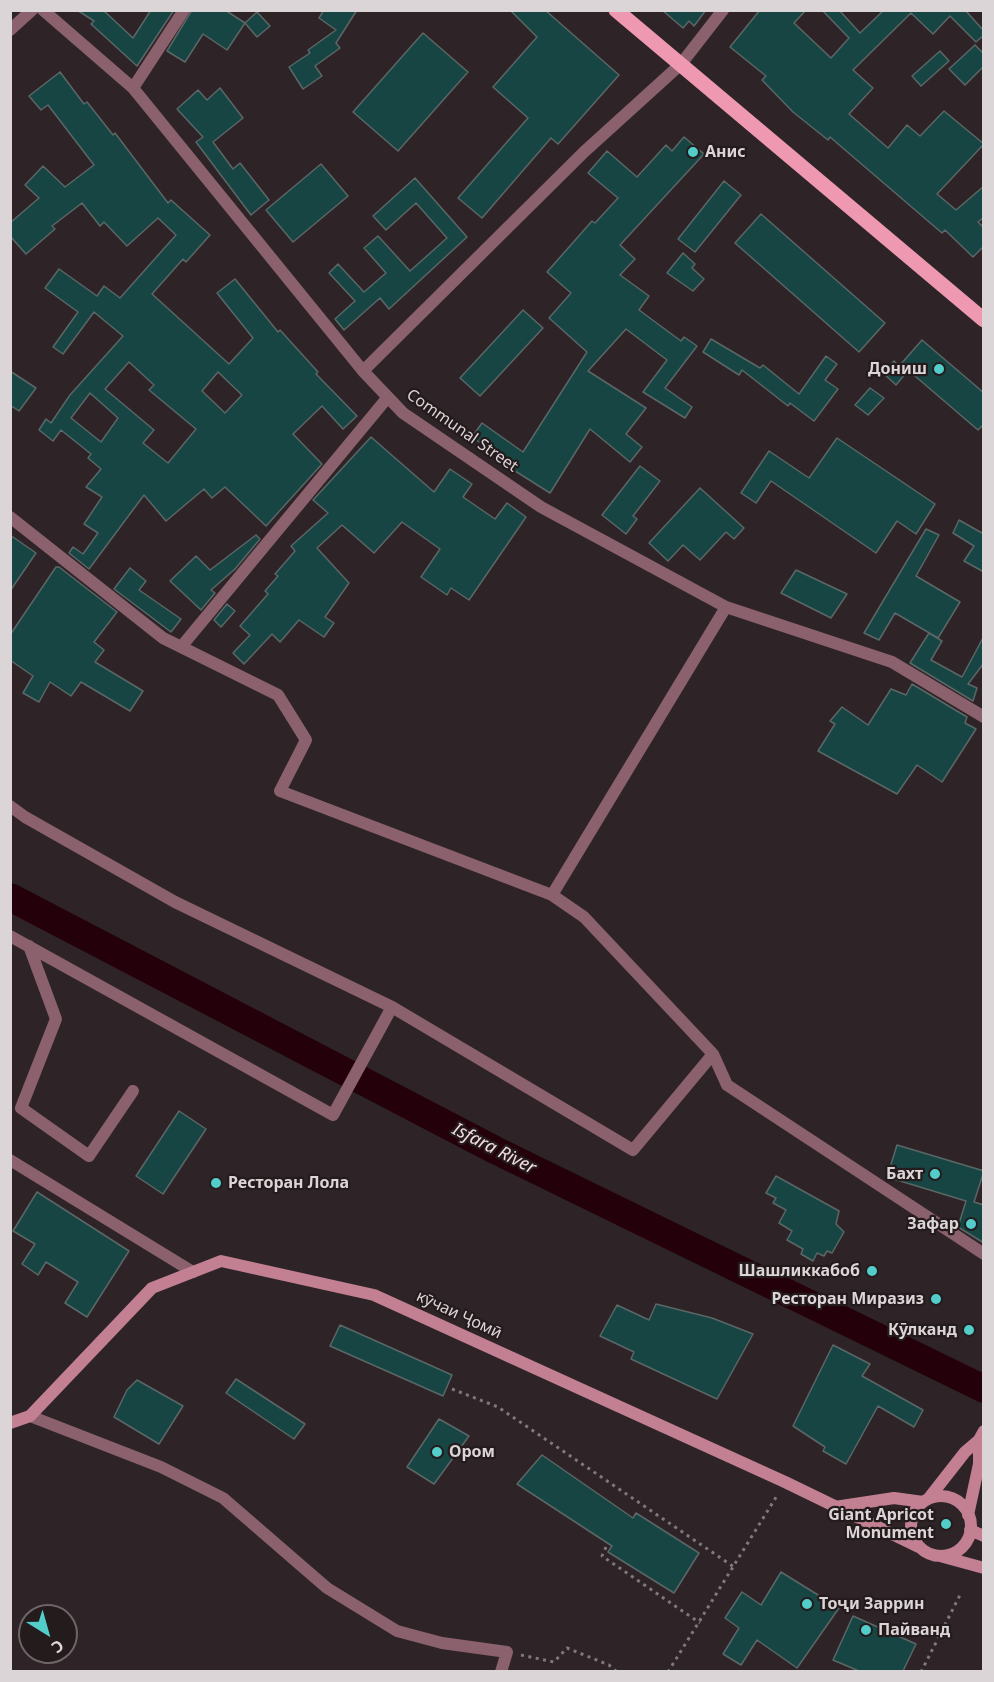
<!DOCTYPE html>
<meta charset="utf-8">
<style>
body{margin:0}
#map{position:relative;width:994px;height:1682px;overflow:hidden;background:#2e2427;font-family:"Noto Sans",sans-serif}
canvas{display:block}
.frame{position:absolute;inset:0;border:12px solid #dcd5d7;pointer-events:none}
.north{position:absolute;left:18px;top:1604px;width:60px;height:60px;box-sizing:border-box;background:#241b1d;border:2px solid #6e6567;border-radius:50%;rotate:143deg;font-size:16px;font-weight:700;line-height:24px;text-align:center;color:#dcd5d7}
.north::after{content:'';display:block;margin:auto;width:21px;height:27px;background:#53cdca;clip-path:polygon(50% 0,100% 100%,50% 72%,0 100%)}
</style>
<div id="map">
<canvas width="994" height="1682"></canvas>
<div class="frame"></div>
<div class="north">С</div>
</div>
<script>
const c = document.querySelector('canvas').getContext('2d');
c.lineJoin = 'round';
function toPath(rows) {
  const path = new Path2D();
  for (const r of rows) {
    if (r.length === 3) {
      path.moveTo(r[0] + r[2], r[1]);
      path.arc(r[0], r[1], r[2], 0, 2 * Math.PI);
      continue;
    }
    path.moveTo(r[0], r[1]);
    for (let i = 2; i < r.length; i += 2) path.lineTo(r[i], r[i + 1]);
  }
  return path;
}
function strokePath(path, color, width, dash) {
  c.strokeStyle = color;
  c.lineWidth = width;
  c.lineCap = dash ? 'butt' : 'round';
  c.setLineDash(dash || []);
  c.stroke(path);
}
function fillPath(path, color) {
  c.fillStyle = color;
  c.fill(path, 'evenodd');
}
function write(font, color, halo, rows, align = 'center') {
  c.font = font + ' "Noto Sans",sans-serif';
  c.lineWidth = 4.5;
  c.setLineDash([]);
  c.textBaseline = 'middle';
  c.strokeStyle = halo;
  c.fillStyle = color;
  for (const [text, x, y, turn = 0] of rows) {
    c.save();
    c.translate(x, y);
    c.rotate((+turn || 0) * Math.PI / 180);
    c.textAlign = isNaN(turn) ? turn : align;
    if (halo) c.strokeText(text, 0, 0);
    c.fillText(text, 0, 0);
    c.restore();
  }
}
const river = toPath([
 [10,897,495,1150,984,1389]
]);
const building = toPath([
 [77,10,103,10,133,38,151,10,174,10,137,66,91,24,94,21,77,10],
 [192,10,225,10,245,23,227,50,203,34,185,62,167,51,192,10],
 [324,10,357,10,336,43,340,48,315,66,322,76,303,89,289,67,310,53,308,50,336,30,319,18,324,10],
 [510,10,545,10,619,75,558,144,551,138,482,218,458,198,528,118,493,87,537,37,510,10],
 [662,10,706,10,694,26,689,21,683,28,662,10],
 [760,10,806,10,794,23,831,58,849,38,822,10,839,10,860,33,884,10,965,10,984,31,984,35,976,42,950,16,933,34,911,13,853,70,873,88,849,114,888,148,907,125,920,136,944,111,984,144,937,194,956,210,984,186,984,217,978,222,984,228,984,246,973,257,945,230,942,233,830,137,828,140,793,112,762,80,766,76,730,47,760,10],
 [257,12,270,26,257,37,245,23,257,12],
 [423,33,468,72,398,151,353,112,423,33],
 [975,45,984,54,984,66,965,85,949,69,975,45],
 [940,51,949,61,921,86,912,76,940,51],
 [60,72,84,104,87,102,113,135,115,133,168,203,171,200,210,235,186,262,183,259,152,294,229,364,253,338,217,293,235,279,278,332,280,330,318,372,316,374,357,416,343,429,322,406,293,434,322,464,266,526,225,487,212,498,204,489,166,521,144,495,89,569,69,553,73,547,83,554,98,533,84,524,102,497,86,487,101,469,88,458,91,454,61,430,53,441,39,430,46,419,51,423,70,395,123,336,94,312,63,354,53,347,78,312,45,288,59,269,97,296,104,286,120,298,176,235,158,218,127,246,104,222,100,226,82,203,52,226,55,229,26,254,10,236,10,223,39,198,25,185,43,166,65,187,94,165,48,105,41,110,29,96,60,72],
 [129,362,154,385,149,390,196,429,168,463,143,443,154,430,105,389,129,362],
 [218,372,242,395,225,413,202,391,218,372],
 [90,393,118,418,101,442,71,418,90,393],
 [220,88,243,118,213,142,233,169,240,163,269,200,251,215,196,142,203,137,177,109,198,90,207,100,220,88],
 [684,137,704,154,620,245,635,259,620,275,649,296,639,310,681,341,684,337,697,346,665,388,692,407,685,418,643,392,667,360,626,329,588,371,646,408,626,434,642,447,630,462,590,429,550,493,512,469,514,466,472,437,482,423,523,452,587,352,549,318,571,293,547,272,592,221,595,223,618,198,588,173,607,151,637,177,666,145,672,151,684,137],
 [321,164,348,196,293,242,266,210,321,164],
 [415,178,467,237,389,309,380,298,344,330,335,319,355,301,329,273,338,264,364,292,386,273,364,248,378,236,410,271,447,238,416,203,386,230,373,216,415,178],
 [724,181,741,195,695,252,678,239,724,181],
 [761,214,885,323,859,352,735,243,761,214],
 [683,253,695,264,692,268,704,279,693,291,667,273,683,253],
 [523,310,543,328,480,396,460,378,523,310],
 [711,339,760,368,763,365,799,394,826,356,837,364,825,380,838,389,814,421,790,403,788,406,742,370,739,375,703,352,711,339],
 [922,340,984,393,984,424,978,430,901,364,922,340],
 [894,361,906,373,896,385,883,373,894,361],
 [10,371,36,388,19,411,10,405,10,371],
 [870,388,884,398,868,415,855,405,870,388],
 [371,437,434,492,450,469,472,484,463,497,495,519,507,503,526,517,469,600,451,588,447,595,421,577,440,549,402,522,374,553,342,525,317,548,349,583,325,617,334,623,324,637,299,620,280,642,272,634,244,664,233,653,250,635,240,626,268,594,265,591,278,576,275,574,295,551,291,546,328,513,313,500,371,437],
 [837,438,935,504,916,534,897,521,876,553,771,481,756,503,741,493,769,451,809,478,837,438],
 [640,466,660,481,633,516,637,519,626,534,602,515,640,466],
 [700,488,744,528,734,539,726,532,700,560,683,545,668,561,649,543,700,488],
 [959,520,982,533,984,531,984,572,964,561,974,546,953,533,959,520],
 [926,529,939,535,916,576,960,602,938,638,895,613,879,640,864,633,926,529],
 [10,535,36,553,10,591,10,535],
 [256,535,260,539,235,569,211,590,215,593,201,610,170,581,196,556,210,570,256,535],
 [56,567,59,567,117,612,94,642,104,650,95,662,143,691,130,711,81,682,71,696,50,682,39,702,23,693,33,676,10,660,10,635,56,567],
 [130,568,146,581,139,590,181,619,171,632,114,589,130,568],
 [796,570,847,594,831,618,781,593,796,570],
 [227,604,235,611,221,627,214,620,227,604],
 [929,633,942,641,931,660,962,677,984,636,984,663,968,684,977,688,973,701,910,663,929,633],
 [912,684,967,717,965,723,976,729,942,782,917,765,897,794,818,751,835,724,830,721,842,707,868,725,891,689,906,695,912,684],
 [179,1111,206,1129,163,1194,136,1176,179,1111],
 [897,1145,984,1171,974,1202,984,1205,984,1243,958,1227,966,1201,887,1177,897,1145],
 [776,1176,839,1211,836,1224,844,1232,832,1253,827,1251,824,1256,817,1253,813,1261,801,1254,803,1249,787,1240,792,1231,779,1223,786,1210,773,1203,776,1198,766,1193,776,1176],
 [37,1192,129,1251,87,1317,65,1303,78,1282,46,1262,38,1275,22,1264,35,1244,13,1231,37,1192],
 [656,1304,712,1318,753,1334,717,1399,631,1359,634,1352,600,1336,617,1305,649,1320,656,1304],
 [340,1325,452,1375,443,1396,330,1346,340,1325],
 [833,1345,870,1364,862,1376,923,1410,914,1427,878,1406,846,1464,823,1451,825,1447,793,1426,833,1345],
 [236,1379,305,1424,294,1439,226,1393,236,1379],
 [137,1380,183,1406,159,1444,114,1417,127,1390,137,1380],
 [439,1419,469,1436,434,1484,407,1467,439,1419],
 [542,1455,633,1518,636,1513,699,1553,674,1593,608,1552,612,1546,517,1484,542,1455],
 [781,1572,839,1608,797,1668,757,1640,741,1665,723,1654,739,1628,725,1618,742,1592,761,1605,781,1572],
 [853,1616,916,1644,903,1671,859,1671,833,1660,853,1616]
]);
const path = toPath([
 [452,1389,498,1407,734,1567],
 [606,1547,602,1556,700,1623],
 [521,1655,554,1662,567,1648,609,1665,617,1672],
 [668,1672,778,1494],
 [921,1672,961,1593]
]);
const minor = toPath([
 [43,10,133,88,363,371,403,413,541,507,726,607,892,662,984,717],
 [10,30,32,10],
 [133,88,184,10],
 [363,371,584,152,681,64,723,10],
 [10,517,163,638,278,695,306,740,280,791,552,895,584,917,713,1054,727,1085,984,1254],
 [181,647,388,397],
 [10,806,25,817,175,902,392,1007,333,1115,10,936],
 [552,895,726,607],
 [29,946,56,1019,21,1108,89,1156,133,1091],
 [392,1007,633,1150,713,1054],
 [10,1160,193,1272],
 [30,1416,161,1467,223,1498,327,1588,397,1631,442,1643,507,1652,501,1672]
]);
const secondary = toPath([
 [10,1423,30,1416,152,1288,221,1261,374,1295,785,1482,919,1547],
 [941,1526,30],
 [929,1498,965,1452,979,1440,984,1431],
 [835,1507,894,1498,923,1502],
 [968,1515,979,1464,979,1440],
 [970,1530,984,1536],
 [940,1556,984,1568]
]);
const primary = toPath([
 [616,10,984,320]
]);
const markers = [
 [693,152,6,"#53cdca"],
 [939,369,6,"#53cdca"],
 [935,1174,6,"#53cdca"],
 [216,1183,6,"#53cdca"],
 [971,1224,6,"#53cdca"],
 [872,1271,6,"#53cdca"],
 [936,1299,6,"#53cdca"],
 [969,1330,6,"#53cdca"],
 [437,1452,6,"#53cdca"],
 [946,1524,6,"#53cdca"],
 [807,1604,6,"#53cdca"],
 [866,1630,6,"#53cdca"]
];
const poiNames = [
 ["Анис",705,152,"left"],
 ["Дониш",927,369],
 ["Бахт",923,1174],
 ["Ресторан Лола",228,1183,"left"],
 ["Зафар",959,1224],
 ["Шашликкабоб",860,1271],
 ["Ресторан Миразиз",924,1299],
 ["Кӯлканд",957,1330],
 ["Ором",449,1452,"left"],
 ["Giant Apricot",934,1515],
 ["Monument",934,1533],
 ["Тоҷи Заррин",819,1604,"left"],
 ["Пайванд",878,1630,"left"]
];
const streetNames = [
 ["Communal Street",462,431,35],
 ["кӯчаи Ҷомӣ",459,1315,25]
];
const waterNames = [
 ["Isfara River",494,1149,27]
];
strokePath(river, '#24000b', 28);
fillPath(building, '#164544');
strokePath(building, '#5b6766', 1.5);
strokePath(path, '#81787b', 3, [3, 4.5]);
strokePath(minor, '#8a616c', 12);
strokePath(secondary, '#c38093', 12);
strokePath(primary, '#ee99b1', 15);
for (const [x, y, r, color] of markers) {
  const dot = new Path2D();
  dot.arc(x, y, r, 0, 2 * Math.PI);
  c.fillStyle = color;
  c.fill(dot);
  strokePath(dot, '#241b1d', 2);
}
write('bold 16px', '#dcd5d7', '#241b1d', poiNames, 'right');
write('16px', '#dcd5d7', '#241b1d', streetNames);
write('italic 18px', '#f5dae0', '#241b1d', waterNames);
</script>
